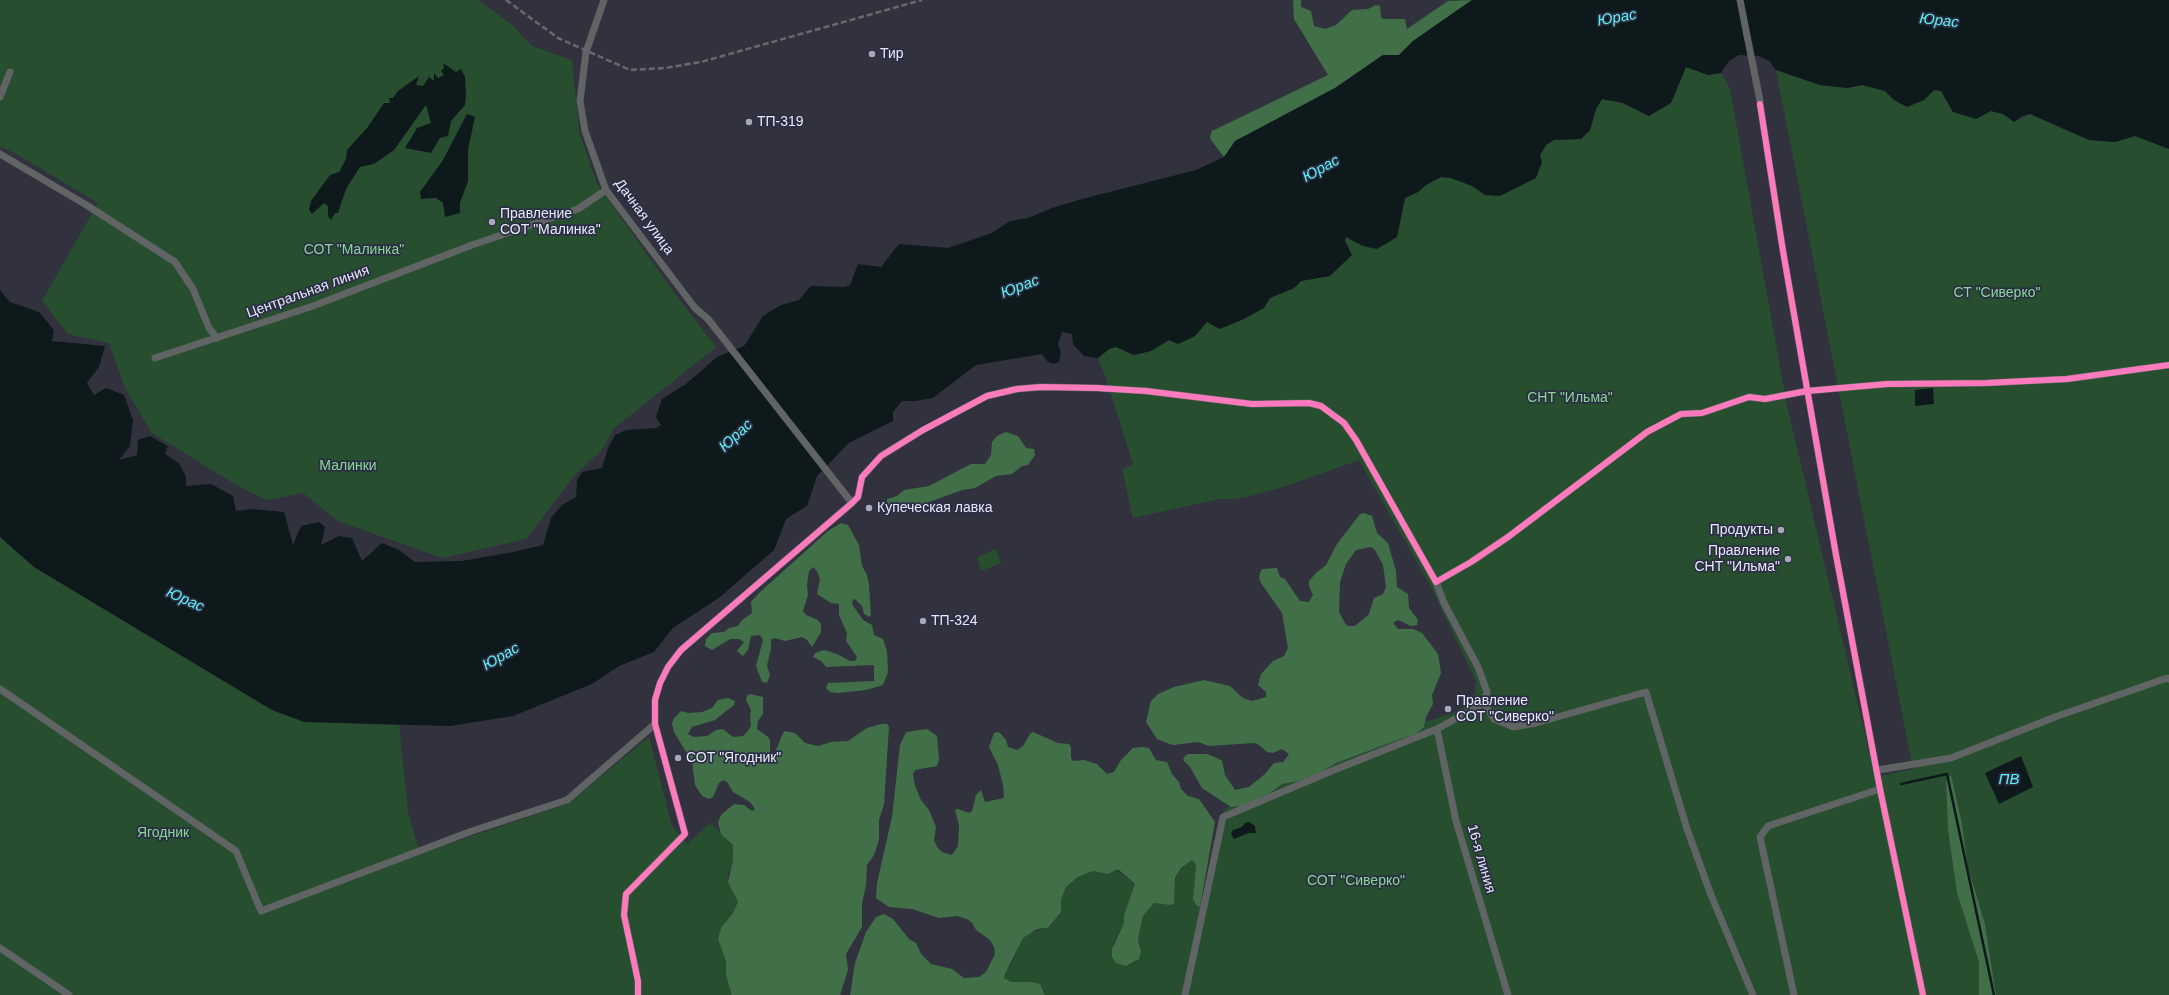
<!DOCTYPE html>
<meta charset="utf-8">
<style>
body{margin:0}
canvas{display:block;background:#31323e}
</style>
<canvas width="2169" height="995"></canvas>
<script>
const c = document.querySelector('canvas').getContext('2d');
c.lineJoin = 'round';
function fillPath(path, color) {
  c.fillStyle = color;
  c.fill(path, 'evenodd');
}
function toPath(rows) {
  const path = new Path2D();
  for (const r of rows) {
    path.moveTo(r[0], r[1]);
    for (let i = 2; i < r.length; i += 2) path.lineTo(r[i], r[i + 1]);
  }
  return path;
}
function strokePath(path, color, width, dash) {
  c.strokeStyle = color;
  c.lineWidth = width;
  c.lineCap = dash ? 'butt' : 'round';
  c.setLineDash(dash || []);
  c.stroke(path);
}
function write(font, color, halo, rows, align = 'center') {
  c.font = font + ' Arial,sans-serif';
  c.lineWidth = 3.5;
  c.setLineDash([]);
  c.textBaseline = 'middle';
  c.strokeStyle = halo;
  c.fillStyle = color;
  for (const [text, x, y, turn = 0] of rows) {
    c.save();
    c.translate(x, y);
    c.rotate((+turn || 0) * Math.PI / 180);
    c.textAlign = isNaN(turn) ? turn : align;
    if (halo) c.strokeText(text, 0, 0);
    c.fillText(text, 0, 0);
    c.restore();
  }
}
const green = toPath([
 [0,0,478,0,511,24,532,46,572,60,579,132,597,184,675,294,716,347,613,429,602,450,576,474,526,539,442,558,338,521,303,493,266,500,238,486,152,433,126,390,109,343,68,334,42,301,98,203,15,153,0,147],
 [1686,67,1708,75,1721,73,1730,89,1787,406,1875,777,1913,769,1776,70,1820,85,1847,88,1862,85,1885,91,1894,100,1924,100,1934,90,1941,91,1953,112,1991,111,2003,114,2014,122,2030,114,2089,140,2115,142,2135,136,2169,149,2169,995,1996,995,1985,924,1968,867,1962,823,1951,775,1946,781,1948,830,1957,893,1979,962,1979,995,1045,995,1045,991,1027,983,1015,983,1007,981,1004,978,1005,974,1014,959,1019,944,1027,934,1048,928,1051,925,1061,912,1061,900,1066,887,1078,877,1093,871,1108,874,1116,870,1135,884,1124,915,1124,923,1113,944,1129,965,1134,963,1136,961,1141,947,1138,939,1143,916,1154,903,1167,904,1179,871,1192,859,1196,865,1193,895,1200,907,1225,808,1253,802,1282,784,1299,781,1321,772,1336,763,1406,737,1415,735,1424,727,1425,722,1459,711,1475,694,1476,681,1430,585,1359,460,1286,486,1247,497,1236,499,1219,499,1133,518,1122,469,1133,464,1105,375,1098,358,1109,349,1116,347,1134,355,1151,351,1169,340,1178,344,1195,336,1207,322,1264,308,1270,298,1294,288,1301,281,1330,276,1349,248,1345,241,1346,237,1363,246,1397,237,1405,198,1418,192,1426,185,1441,177,1451,178,1472,186,1485,195,1540,155,1546,145,1554,140,1581,139,1590,130,1596,109,1602,99,1623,103,1649,116,1671,103],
 [0,537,34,567,272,710,358,724,399,725,408,812,420,854,569,803,649,737,672,826,687,844,710,823,733,845,733,860,727,878,738,903,733,913,721,928,718,939,726,960,726,975,732,995,0,995],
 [996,549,1001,563,981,571,977,557]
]);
const forest = toPath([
 [1293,0,1301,0,1301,7,1311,11,1314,26,1325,29,1336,25,1352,10,1368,9,1376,5,1380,6,1381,17,1383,19,1405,19,1407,29,1448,1,1472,0,1413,41,1399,55,1383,55,1335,88,1236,141,1224,157,1211,140,1210,137,1212,131,1328,75,1294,19],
 [1006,432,1018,436,1026,448,1034,449,1035,455,1028,465,1022,466,1012,474,996,476,975,488,962,490,910,509,897,511,887,504,887,499,897,496,904,490,929,486,971,464,985,464,991,455,992,442,997,436],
 [1364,513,1372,516,1377,533,1388,543,1396,571,1397,587,1408,594,1409,608,1418,620,1417,625,1411,626,1398,620,1393,623,1398,629,1413,629,1422,633,1438,654,1441,673,1432,695,1433,704,1426,717,1424,727,1415,735,1406,737,1336,763,1321,772,1299,781,1282,784,1270,793,1245,806,1231,807,1202,788,1190,767,1183,760,1185,756,1188,754,1207,754,1217,758,1222,761,1225,775,1235,790,1249,787,1265,774,1274,763,1283,762,1289,754,1282,749,1273,753,1267,752,1259,745,1254,743,1209,746,1198,742,1173,745,1167,743,1157,739,1146,722,1151,701,1158,694,1174,687,1204,680,1230,686,1243,698,1252,701,1266,697,1266,692,1258,685,1261,674,1273,661,1284,656,1288,648,1282,613,1261,583,1259,578,1260,573,1262,569,1277,568,1280,577,1285,579,1300,601,1309,602,1313,595,1309,586,1309,581,1316,573,1326,565,1337,544,1360,514],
 [1371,547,1375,550,1383,565,1386,587,1383,594,1374,598,1369,614,1355,626,1349,626,1346,625,1339,612,1340,582,1346,564,1356,550],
 [841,523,848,525,859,545,862,566,867,575,869,585,871,615,869,617,864,614,862,606,856,600,853,599,852,604,863,620,872,625,874,635,883,639,887,651,888,672,883,685,866,690,838,693,830,692,826,688,828,683,874,681,874,665,826,667,821,661,813,657,815,653,824,650,837,654,850,661,855,661,857,657,846,641,847,633,839,615,839,604,831,603,817,594,820,579,817,571,813,567,809,571,807,585,808,595,803,611,806,615,818,620,821,624,821,632,812,647,807,640,802,637,785,641,774,638,771,640,771,649,767,665,770,675,767,683,762,682,756,666,763,640,760,635,751,636,748,650,743,656,737,651,744,642,739,639,730,639,712,650,705,646,706,639,712,633,724,632,729,628,738,626,742,620,752,613,751,602,760,592,828,531],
 [750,694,763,697,763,714,758,721,757,729,768,737,770,740,770,757,773,757,784,731,795,733,805,743,818,746,831,742,848,741,867,728,881,724,887,724,889,727,884,804,879,820,879,840,874,855,867,865,866,885,862,904,862,927,846,954,848,970,840,995,732,995,731,993,726,975,726,961,718,939,721,928,733,913,738,902,728,882,733,860,733,845,721,834,718,822,721,815,734,804,744,805,752,811,755,809,750,802,733,792,727,782,723,780,719,783,713,797,709,799,702,796,695,785,692,762,674,732,672,724,674,718,681,711,688,713,702,712,712,708,718,700,728,698,735,701,734,705,715,720,692,727,688,734,694,737,707,736,716,730,723,729,733,737,743,736,748,731,751,725,750,717,751,710,746,700,747,696],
 [927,729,937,736,939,760,937,766,915,770,913,774,915,786,921,800,929,810,936,827,934,840,937,847,942,852,952,855,958,846,959,825,955,810,958,809,969,813,972,811,976,795,981,790,985,802,1004,798,1003,785,998,765,989,747,994,733,997,732,1000,733,1006,740,1008,747,1017,750,1023,746,1030,734,1033,732,1058,743,1069,744,1071,747,1071,758,1073,761,1084,760,1097,764,1107,774,1114,772,1121,760,1133,748,1143,747,1149,748,1156,760,1167,762,1172,774,1179,782,1181,789,1188,796,1199,799,1215,822,1200,907,1196,905,1193,899,1196,865,1192,860,1181,868,1175,878,1174,903,1171,905,1154,903,1143,916,1138,939,1141,951,1139,959,1126,966,1116,963,1112,957,1112,949,1124,923,1124,915,1135,884,1119,870,1116,870,1108,874,1093,871,1078,877,1066,887,1061,900,1061,912,1048,928,1037,929,1023,938,1005,974,1004,978,1011,982,1031,982,1040,984,1045,995,850,995,855,963,866,932,876,917,884,914,893,919,909,939,916,943,921,954,931,964,952,969,964,978,979,977,986,972,995,954,994,947,990,940,976,930,972,923,967,919,957,916,939,918,912,909,889,907,876,898,877,883,892,817,900,745,906,732],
 [1951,775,1962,823,1968,867,1985,924,1996,995,1979,995,1979,962,1957,893,1948,830,1946,781]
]);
const water = toPath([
 [1472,0,2169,0,2169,149,2135,136,2115,142,2089,140,2030,114,2022,116,2014,122,2003,114,1991,111,1976,119,1953,112,1941,91,1934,90,1924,100,1907,107,1894,100,1885,91,1862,85,1847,88,1820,85,1776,70,1769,61,1759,56,1739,55,1729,61,1721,73,1708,75,1686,67,1671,103,1649,116,1623,103,1602,99,1596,109,1590,130,1581,139,1554,140,1546,145,1540,155,1542,162,1536,178,1500,196,1485,195,1472,186,1451,178,1441,177,1426,185,1418,192,1405,198,1397,237,1377,249,1363,246,1346,237,1345,241,1352,255,1330,276,1301,281,1294,288,1270,298,1264,308,1244,319,1220,329,1207,322,1195,336,1178,344,1169,340,1151,351,1134,355,1116,347,1109,349,1098,358,1084,356,1073,344,1072,334,1062,332,1058,344,1061,353,1059,362,1054,364,1048,362,1042,354,976,365,933,398,915,401,902,401,893,412,893,421,849,443,817,476,807,506,786,519,774,550,720,597,673,628,654,652,619,666,592,684,513,716,450,726,304,722,272,710,34,567,0,537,0,290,10,302,39,312,54,330,52,341,105,346,99,367,87,383,94,395,106,388,124,395,133,420,130,446,119,460,137,455,138,440,150,436,168,446,165,454,179,463,186,477,186,486,211,484,233,496,236,511,252,509,284,512,293,545,301,526,319,522,325,527,321,545,339,536,352,538,362,561,382,543,399,550,415,562,462,561,513,552,543,545,551,518,562,505,576,497,577,480,582,472,602,468,608,448,615,435,626,430,656,428,661,425,656,417,662,399,686,384,717,357,744,346,763,316,781,305,799,300,811,286,845,287,850,285,858,264,881,267,899,244,948,248,992,233,1010,221,1028,218,1052,208,1082,199,1196,170,1224,157,1235,141,1335,88,1383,55,1399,55,1413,41],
 [443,63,456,72,461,69,465,77,466,95,465,105,451,121,448,136,440,138,431,153,405,148,417,128,431,123,426,105,394,150,374,164,360,167,346,189,338,213,335,213,331,220,328,216,328,206,324,203,312,214,309,210,311,201,330,175,339,172,346,159,347,150,367,128,384,103,390,103,389,98,393,98,398,91,419,76,416,85,423,86,429,77,434,81,434,73,438,78,444,75,441,71,444,68],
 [467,114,475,117,468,150,468,181,460,203,460,213,445,217,443,203,436,198,421,199,420,192,443,160],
 [1933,388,1934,404,1915,406,1915,390],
 [2021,756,2033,787,1999,804,1985,773],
 [1249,822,1255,826,1256,833,1249,833,1234,839,1231,834,1233,830,1242,827,1245,823]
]);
const stream = toPath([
 [1901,784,1947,774,1994,995]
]);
const street = toPath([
 [604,0,586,52,580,101,585,131,606,190,695,308,708,319,852,503],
 [1740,0,1760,101],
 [0,97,10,72],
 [1760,104,1783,251,1836,555,1880,789,1923,995],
 [0,154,88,206,175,262,193,289,209,328,217,338],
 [155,358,313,306,472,245,578,209,606,190],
 [0,689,236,851,261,911,472,831,567,800,655,724],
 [1484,703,1494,719,1514,727,1536,723,1646,692,1687,829,1711,895,1753,995],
 [1437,729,1456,821,1508,995],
 [1878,770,1951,758,2055,717,2167,678,2169,679],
 [0,948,69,995],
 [638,995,638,981,624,915,626,894,685,834,655,724,655,700,660,683,668,667,681,650,852,503,858,497,862,477,881,456,923,430,987,396,1017,389,1041,387,1097,388,1146,391,1252,404,1309,403,1321,406,1344,423,1356,440,1436,582,1471,562,1508,537,1647,432,1681,414,1702,413,1749,397,1765,399,1807,391,1887,384,1986,383,2067,379,2169,365],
 [1185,995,1223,817,1334,770,1437,729,1484,703,1487,692,1478,667,1444,603,1436,582],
 [1794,995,1760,837,1768,826,1880,789]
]);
const rail = toPath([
 [506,0,558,38,630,70,665,68,701,62,922,0]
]);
const cycleway = toPath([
 [1760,104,1783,251,1836,555,1880,789,1923,995],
 [638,995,638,981,624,915,626,894,685,834,655,724,655,700,660,683,668,667,681,650,852,503,858,497,862,477,881,456,923,430,987,396,1017,389,1041,387,1097,388,1146,391,1252,404,1309,403,1321,406,1344,423,1356,440,1436,582,1471,562,1508,537,1647,432,1681,414,1702,413,1749,397,1765,399,1807,391,1887,384,1986,383,2067,379,2169,365]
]);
const markers = [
 [872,54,4,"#a8aab8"],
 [749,122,4,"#a8aab8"],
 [492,222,4,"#a8aab8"],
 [869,508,4,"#a8aab8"],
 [1781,530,4,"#a8aab8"],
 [1788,559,4,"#a8aab8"],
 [923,621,4,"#a8aab8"],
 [1448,709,4,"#a8aab8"],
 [678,758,4,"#a8aab8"]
];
const poiNames = [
 ["Тир",880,54],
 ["ТП-319",757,122],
 ["Правление",500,214],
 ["СОТ \"Малинка\"",500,230],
 ["Купеческая лавка",877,508],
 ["Продукты",1773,530,"right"],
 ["Правление",1780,551,"right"],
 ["СНТ \"Ильма\"",1780,567,"right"],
 ["ТП-324",931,621],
 ["Правление",1456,701],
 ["СОТ \"Сиверко\"",1456,717],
 ["СОТ \"Ягодник\"",686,758]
];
const streetNames = [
 ["Дачная улица",644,217,54],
 ["Центральная линия",308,292,-20],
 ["16-я линия",1481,859,74]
];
const parkNames = [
 ["СОТ \"Малинка\"",354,250],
 ["СТ \"Сиверко\"",1997,293],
 ["СНТ \"Ильма\"",1570,398],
 ["Малинки",348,466],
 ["Ягодник",163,833],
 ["СОТ \"Сиверко\"",1356,881]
];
const waterNames = [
 ["Юрас",1617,18,-10],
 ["Юрас",1939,21,6],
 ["Юрас",1321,169,-29],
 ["Юрас",1020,287,-21],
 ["Юрас",736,436,-43],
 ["Юрас",185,600,24],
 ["Юрас",501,657,-30],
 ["ПВ",2009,780]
];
fillPath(green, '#274f2f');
fillPath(forest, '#406f48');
fillPath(water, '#0d191a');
strokePath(stream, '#0d191a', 2.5);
strokePath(street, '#606464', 7);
strokePath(rail, '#67696e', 2.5, [6, 3]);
strokePath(cycleway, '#fd7abc', 6);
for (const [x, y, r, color] of markers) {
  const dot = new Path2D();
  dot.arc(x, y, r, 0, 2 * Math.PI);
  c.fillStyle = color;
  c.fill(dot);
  strokePath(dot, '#2b2e44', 1.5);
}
write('14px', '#e8eaf9', '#2b2e44', poiNames, 'left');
write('14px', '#e8eaf9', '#2b2e44', streetNames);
write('14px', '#89d893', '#2b2e44', parkNames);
write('italic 15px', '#5ff1f2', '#2b2e44', waterNames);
</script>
